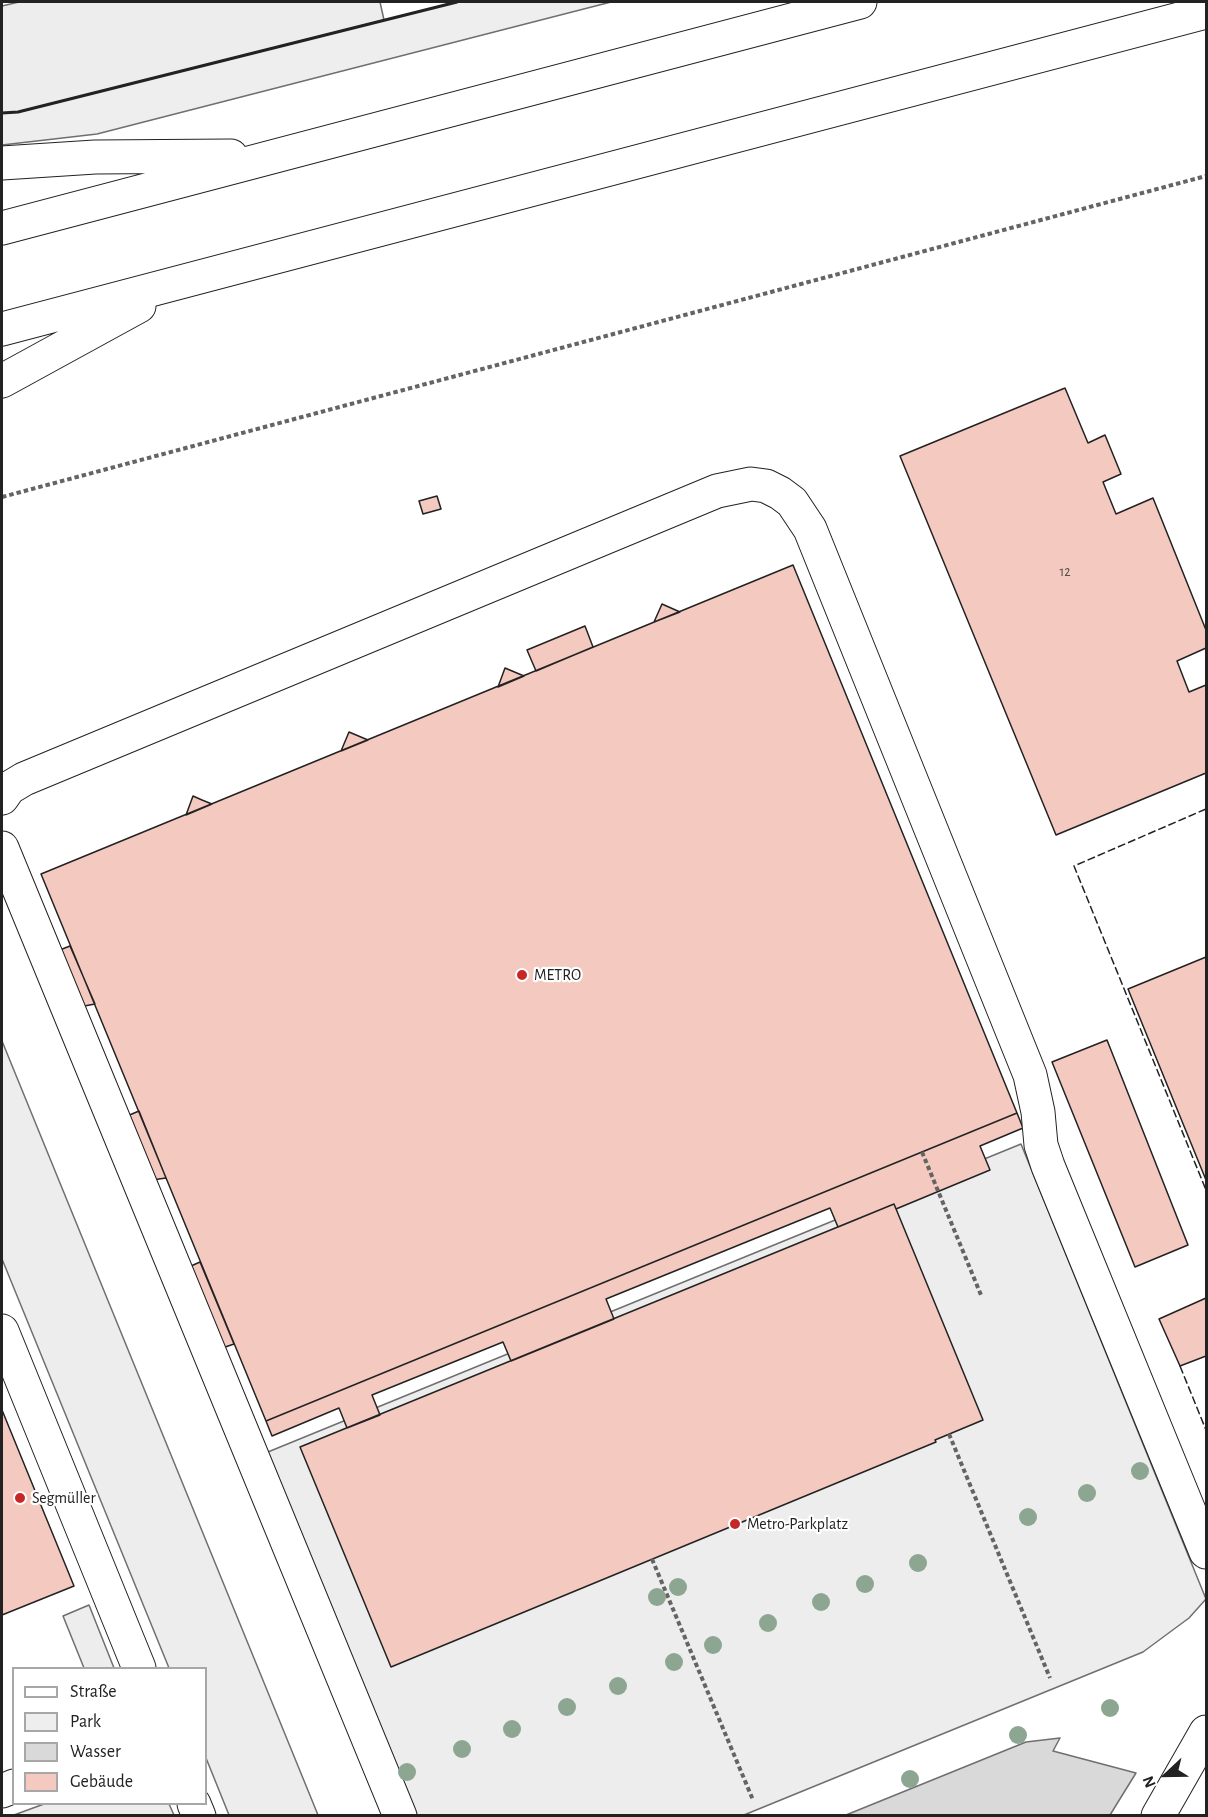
<!DOCTYPE html>
<meta charset="utf-8">
<style>
body{margin:0}
#map{position:relative;width:1208px;height:1817px;overflow:hidden;background:#fff;font-family:"Alegreya Sans",sans-serif}
canvas{display:block}
.frame{position:absolute;inset:0;border:3px solid #222;pointer-events:none}
.legend{position:absolute;left:12px;top:1667px;width:195px;height:138px;box-sizing:border-box;background:#fff;border:2px solid #a7a7a7;margin:0;padding:8px 10px;list-style:none;font-size:18px;color:#222}
.legend li{display:flex;align-items:center;gap:12px;height:30px}
.legend b{width:30px;border:2px solid #a7a7a7}
.north{position:absolute;left:1136px;top:1745px;width:60px;height:60px;-webkit-text-stroke:4px #fff;paint-order:stroke;rotate:248deg;font-size:16px;font-weight:700;line-height:24px;text-align:center;color:#222}
.north::after{content:'';display:block;margin:auto;width:21px;height:27px;background:#222;clip-path:polygon(50% 0,100% 100%,50% 72%,0 100%)}
</style>
<div id="map">
<canvas width="1208" height="1817"></canvas>
<div class="frame"></div>
<ul class="legend">
<li><b style="height:8px;background:#fff"></b>Straße</li>
<li><b style="height:16px;background:#eee"></b>Park</li>
<li><b style="height:16px;background:#d9d9d9"></b>Wasser</li>
<li><b style="height:16px;background:#f3c9c0"></b>Gebäude</li>
</ul>
<div class="north">N</div>
</div>
<script>
const c = document.querySelector('canvas').getContext('2d');
c.lineJoin = 'round';
function fillPath(path, color) {
  c.fillStyle = color;
  c.fill(path, 'evenodd');
}
function toPath(rows) {
  const path = new Path2D();
  for (const r of rows) {
    path.moveTo(r[0], r[1]);
    for (let i = 2; i < r.length; i += 2) path.lineTo(r[i], r[i + 1]);
  }
  return path;
}
function strokePath(path, color, width, dash) {
  c.strokeStyle = color;
  c.lineWidth = width;
  c.lineCap = dash ? 'butt' : 'round';
  c.setLineDash(dash || []);
  c.stroke(path);
}
function write(font, color, halo, rows, align = 'center') {
  c.font = font + ' "Alegreya Sans",sans-serif';
  c.lineWidth = 4.5;
  c.setLineDash([]);
  c.textBaseline = 'middle';
  c.strokeStyle = halo;
  c.fillStyle = color;
  for (const [text, x, y, turn = 0] of rows) {
    c.save();
    c.translate(x, y);
    c.rotate((+turn || 0) * Math.PI / 180);
    c.textAlign = isNaN(turn) ? turn : align;
    if (halo) c.strokeText(text, 0, 0);
    c.fillText(text, 0, 0);
    c.restore();
  }
}
const green = toPath([
 [457,2,611,2,97,134,2,145,2,113,18,112,457,2]
]);
const parking = toPath([
 [19,2,380,2,384,20,18,112,2,113,2,6,19,2],
 [2,1041,318,1815,229,1815,206,1758,206,1668,169,1668,2,1259,2,1041],
 [1021,1144,1206,1599,1189,1618,1143,1652,744,1815,412,1815,263,1454,1021,1144],
 [89,1605,114,1668,84,1668,63,1616,89,1605],
 [44,1804,169,1804,174,1815,14,1815,44,1804]
]);
const water = toPath([
 [1060,1738,1053,1751,1136,1773,1110,1815,846,1815,1026,1742,1060,1738]
]);
const building = toPath([
 [1065,388,1088,443,1105,435,1121,474,1103,482,1116,514,1153,498,1206,630,1206,648,1177,661,1189,692,1206,685,1206,773,1056,835,900,456,1065,388],
 [437,496,441,509,423,514,419,501,437,496],
 [793,565,1017,1113,266,1421,41,874,793,565],
 [662,604,680,612,654,622,662,604],
 [585,626,593,647,536,671,527,650,585,626],
 [505,668,524,676,498,687,505,668],
 [349,732,368,740,341,751,349,732],
 [193,796,202,800,212,804,186,815,193,796],
 [70,946,95,1004,74,1008,52,953,70,946],
 [1206,957,1206,1180,1128,989,1206,957],
 [1107,1040,1188,1245,1135,1267,1052,1062,1107,1040],
 [139,1111,166,1178,145,1181,120,1119,139,1111],
 [1017,1113,1023,1128,980,1146,990,1170,896,1209,894,1204,838,1227,830,1208,606,1299,614,1319,511,1361,503,1342,372,1395,380,1415,347,1428,339,1408,272,1436,266,1421,1017,1113],
 [894,1204,983,1420,935,1440,936,1442,391,1667,300,1447,894,1204],
 [200,1262,234,1344,202,1355,182,1270,200,1262],
 [1206,1298,1206,1356,1180,1366,1159,1319,1206,1298],
 [2,1410,74,1586,2,1615,2,1410]
]);
const path = toPath([
 [2,497,1206,176],
 [922,1152,981,1295],
 [949,1434,1050,1678],
 [652,1559,753,1800]
]);
const minor = toPath([
 [2,798,9,788,24,779,717,491,751,484,766,486,780,493,792,502,810,529,1030,1075,1038,1112,1041,1145,1048,1166,1206,1552],
 [2,848,400,1816],
 [2,1331,139,1668],
 [2,1791,14,1786],
 [194,1804,199,1816],
 [1158,1816,1206,1732]
]);
const highway = toPath([
 [2,163,95,157,231,156],
 [2,228,860,2],
 [2,329,1206,12],
 [2,381,139,306]
]);
const fence = toPath([
 [1206,809,1074,866,1206,1190],
 [1180,1366,1206,1430]
]);
const wall = toPath([
 [2,113,18,112,457,2]
]);
const trees = [
 [1140,1471],
 [1087,1493],
 [1028,1517],
 [918,1563],
 [865,1584],
 [678,1587],
 [657,1597],
 [821,1602],
 [768,1623],
 [713,1645],
 [674,1662],
 [618,1686],
 [567,1707],
 [1110,1708],
 [512,1729],
 [1018,1735],
 [462,1749],
 [407,1772],
 [910,1779]
];
const markers = [
 [522,975,6,"#c62828"],
 [20,1498,6,"#c62828"],
 [735,1524,6,"#c62828"]
];
const numberNames = [
 ["12",1065,572]
];
const poiNames = [
 ["METRO",534,975],
 ["Segmüller",32,1498],
 ["Metro-Parkplatz",747,1524]
];
fillPath(green, '#eee');
strokePath(green, '#6f6f6f', 1.5);
fillPath(parking, '#ededed');
strokePath(parking, '#6f6f6f', 1.5);
fillPath(water, '#d9d9d9');
strokePath(water, '#6f6f6f', 1.5);
fillPath(building, '#f3c9c0');
strokePath(building, '#222', 1.5);
strokePath(minor, '#222', 35);
strokePath(highway, '#222', 35);
strokePath(path, '#646464', 4, [4.5, 3]);
strokePath(minor, '#fff', 33);
strokePath(highway, '#fff', 33);
strokePath(fence, '#222', 1.5, [8, 3]);
strokePath(wall, '#222', 3);
c.fillStyle = '#8da692';
for (const [x, y] of trees) {
  c.beginPath();
  c.arc(x, y, 9, 0, 2 * Math.PI);
  c.fill();
}
for (const [x, y, r, color] of markers) {
  const dot = new Path2D();
  dot.arc(x, y, r, 0, 2 * Math.PI);
  c.fillStyle = color;
  c.fill(dot);
  strokePath(dot, '#fff', 2);
}
write('14px', '#564c4a', null, numberNames);
write('16px', '#222', '#fff', poiNames, 'left');
</script>
